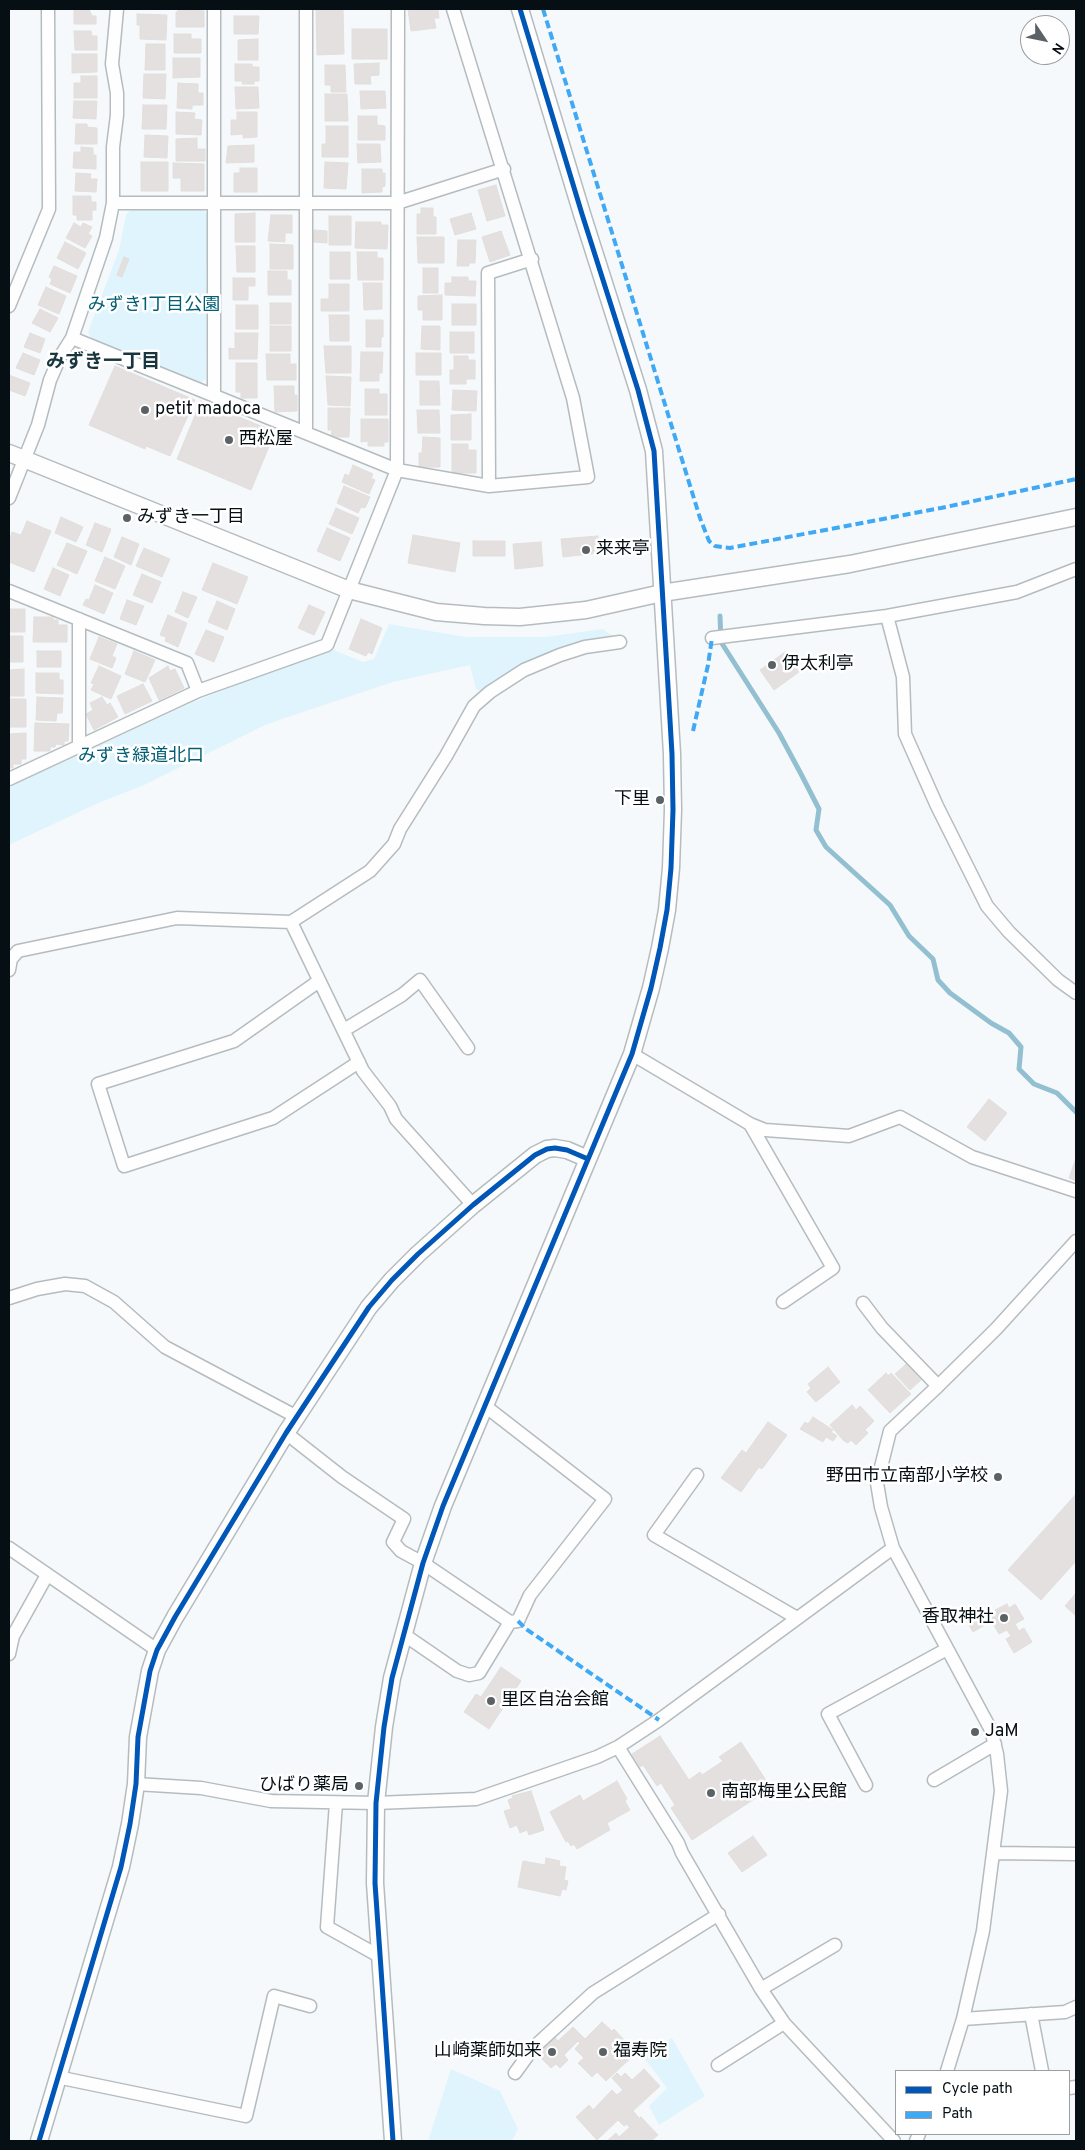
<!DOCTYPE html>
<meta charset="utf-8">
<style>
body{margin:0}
#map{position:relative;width:1085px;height:2150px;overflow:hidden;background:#f6f9fb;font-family:Overpass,sans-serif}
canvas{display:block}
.frame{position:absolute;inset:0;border:10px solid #061014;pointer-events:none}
.legend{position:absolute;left:895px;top:2070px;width:175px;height:65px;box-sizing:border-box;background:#fff;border:1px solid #9b9fa1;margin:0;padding:6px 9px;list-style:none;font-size:15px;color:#061014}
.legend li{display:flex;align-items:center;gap:10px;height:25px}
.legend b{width:25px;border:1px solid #9b9fa1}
.north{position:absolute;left:1020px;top:15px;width:50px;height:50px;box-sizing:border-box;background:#fff;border:1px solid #9b9fa1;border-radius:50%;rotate:124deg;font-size:14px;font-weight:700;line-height:20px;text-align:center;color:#061014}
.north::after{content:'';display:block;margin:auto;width:18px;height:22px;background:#5a6265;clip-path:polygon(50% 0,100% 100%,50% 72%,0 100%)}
</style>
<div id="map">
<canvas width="1085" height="2150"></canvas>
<div class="frame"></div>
<ul class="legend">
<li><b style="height:6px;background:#0057b8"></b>Cycle path</li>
<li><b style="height:6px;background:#3fa9f5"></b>Path</li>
</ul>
<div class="north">N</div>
</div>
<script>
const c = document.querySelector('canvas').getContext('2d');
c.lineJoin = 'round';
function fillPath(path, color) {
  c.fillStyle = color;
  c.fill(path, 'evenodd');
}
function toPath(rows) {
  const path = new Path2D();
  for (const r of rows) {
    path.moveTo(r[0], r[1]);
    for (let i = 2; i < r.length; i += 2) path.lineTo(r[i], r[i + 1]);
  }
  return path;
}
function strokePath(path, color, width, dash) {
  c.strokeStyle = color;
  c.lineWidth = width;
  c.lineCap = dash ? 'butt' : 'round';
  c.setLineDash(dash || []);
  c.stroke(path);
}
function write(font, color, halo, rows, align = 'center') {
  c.font = font + ' Overpass,"Noto Sans JP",sans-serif';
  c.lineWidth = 5;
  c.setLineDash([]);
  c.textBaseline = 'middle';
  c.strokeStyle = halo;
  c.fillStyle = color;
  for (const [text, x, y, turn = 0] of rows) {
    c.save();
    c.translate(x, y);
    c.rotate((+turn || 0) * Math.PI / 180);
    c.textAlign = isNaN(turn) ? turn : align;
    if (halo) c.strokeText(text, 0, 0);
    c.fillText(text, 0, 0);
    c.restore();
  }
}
const green = toPath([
 [131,209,202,209,207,214,206,379,200,383,91,338,88,332,119,250,126,215],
 [389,624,466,637,545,637,603,629,615,638,484,692,476,689,470,665,393,682,282,719,263,726,144,785,96,804,9,845,9,787,191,703,267,673,334,650,363,662,374,659],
 [672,2038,705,2096,659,2125,649,2106,667,2088,641,2054],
 [451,2069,500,2091,518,2129,512,2141,428,2141]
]);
const stream = toPath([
 [720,616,721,642,779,733,801,774,819,809,816,830,826,847,890,905,909,936,933,959,938,980,950,993,991,1023,1009,1033,1021,1047,1019,1069,1034,1084,1057,1093,1076,1112]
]);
const building = toPath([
 [74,9,89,9,92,16,96,16,96,24,74,24,74,9],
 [178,9,204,11,204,27,176,27,176,12,178,12,178,9],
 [316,9,343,9,344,54,317,55,316,9],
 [408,9,438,9,439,18,434,18,436,28,411,31,408,9],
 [137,14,167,15,166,40,140,39,140,25,137,25,137,14],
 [234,16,259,16,258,34,234,34,234,16],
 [352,29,387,29,387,59,352,59,352,29],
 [74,31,91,31,92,36,97,36,97,50,75,50,74,31],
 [174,34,191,34,191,39,201,39,201,53,174,53,174,34],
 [258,39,258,60,238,60,238,40,258,39],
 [146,44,165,44,165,70,145,70,146,44],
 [72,54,97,54,97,72,72,73,72,54],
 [173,58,200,58,200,77,173,78,173,58],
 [379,63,379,75,370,76,371,84,355,84,354,64,379,63],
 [235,64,252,64,252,67,259,67,259,81,254,81,254,84,242,84,243,81,235,81,235,64],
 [325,65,345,65,346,92,331,92,331,85,325,85,325,65],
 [144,74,166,74,165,99,143,98,144,74],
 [81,76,97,76,97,98,74,98,74,83,81,83,81,76],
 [178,83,198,84,198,93,203,93,203,105,192,105,192,109,177,108,178,83],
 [235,87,258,87,259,108,236,109,235,87],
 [360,91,385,91,386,108,361,109,360,91],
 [325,94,347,94,348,121,325,121,325,94],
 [74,101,97,101,96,119,73,118,74,101],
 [143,105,167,105,166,129,142,129,143,105],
 [176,112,195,113,194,119,202,120,201,135,176,134,176,112],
 [237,112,257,112,257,137,243,138,243,134,231,135,231,120,237,120,237,112],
 [358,116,377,116,377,125,385,126,385,140,358,140,358,116],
 [76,124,87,124,87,127,97,128,97,144,75,144,76,124],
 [326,126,348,126,348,157,322,157,322,144,326,144,326,126],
 [145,135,168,136,167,158,144,157,145,135],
 [197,138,197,149,205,149,205,161,176,161,176,139,197,138],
 [357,144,380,144,381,162,358,163,357,144],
 [254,145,254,162,226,163,228,146,254,145],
 [81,147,93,148,93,155,96,155,96,169,73,168,74,152,81,152,81,147],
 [141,162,168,162,168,191,141,191,141,162],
 [325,162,348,163,346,189,324,188,325,162],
 [173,163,204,164,204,191,181,191,181,178,173,178,173,163],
 [240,168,257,168,257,192,234,192,234,173,240,173,240,168],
 [362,169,382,169,382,173,385,173,385,186,382,187,382,192,362,193,362,169],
 [76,173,91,174,90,179,97,179,96,192,75,191,76,173],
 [496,185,505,216,487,221,478,190,496,185],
 [73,196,91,196,91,202,96,202,96,210,92,210,92,220,77,220,77,215,73,215,73,196],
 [421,208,433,208,433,217,436,217,436,234,417,234,417,214,421,214,421,208],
 [255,213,255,242,235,242,235,214,255,213],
 [471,213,476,229,455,235,450,219,471,213],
 [271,215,292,215,292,233,285,233,285,242,268,241,271,215],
 [329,216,351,216,351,245,329,245,329,216],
 [356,222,381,222,381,225,388,225,387,249,355,248,356,222],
 [74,223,81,227,83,223,92,227,88,234,92,236,85,248,66,238,74,223],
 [314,230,327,231,327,243,313,242,314,230],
 [501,231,510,255,490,262,482,237,501,231],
 [417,237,444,237,444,263,418,263,417,237],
 [458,240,476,240,475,263,469,263,469,266,457,266,458,240],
 [65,242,86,253,78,269,57,258,65,242],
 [270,244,293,245,293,269,270,269,270,244],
 [236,246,255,246,255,272,237,272,236,246],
 [330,252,350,252,350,279,330,279,330,252],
 [357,252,377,252,377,258,383,258,383,280,358,280,357,252],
 [124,257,129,259,122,277,117,275,124,257],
 [54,266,77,276,70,293,50,284,52,279,49,277,54,266],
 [423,268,438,268,438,293,423,293,423,268],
 [268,271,287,271,287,280,291,280,291,295,268,295,268,271],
 [452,277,468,277,468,281,476,281,475,296,445,295,445,283,452,283,452,277],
 [233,278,255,278,255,286,248,286,248,300,233,300,233,278],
 [363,283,382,283,382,309,364,310,363,283],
 [329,284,349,284,349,311,321,311,321,299,329,299,329,284],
 [46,287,66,296,59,314,38,305,46,287],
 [442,295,442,320,423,320,423,310,418,310,418,296,442,295],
 [270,303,291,303,291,324,270,324,270,303],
 [452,304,476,304,476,325,452,325,452,304],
 [236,305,258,305,258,329,236,329,236,305],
 [40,309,58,318,50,332,32,323,40,309],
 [329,315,349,315,349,341,330,341,329,315],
 [366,320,383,320,383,337,381,337,381,347,366,347,366,320],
 [270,326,291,326,291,351,270,351,270,326],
 [422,326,440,326,440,350,421,349,422,326],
 [450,332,474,332,474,353,450,353,450,332],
 [30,333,45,339,40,353,24,347,30,333],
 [235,333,258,333,257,359,229,359,229,348,235,349,235,333],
 [324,346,351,346,351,373,326,373,324,346],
 [361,352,383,352,382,373,379,373,379,381,360,381,361,352],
 [23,353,40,360,34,375,16,368,23,353],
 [416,353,441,353,441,375,416,375,416,353],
 [266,354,290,354,290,364,296,364,296,380,267,380,266,354],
 [454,356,468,356,468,360,475,360,475,379,466,379,466,384,450,384,450,370,454,370,454,356],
 [236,363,257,363,257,398,241,398,241,392,236,392,236,363],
 [115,366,195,400,170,456,146,446,145,449,89,425,115,366],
 [9,375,30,383,25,396,9,390,9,375],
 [326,376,351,377,350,406,328,405,326,376],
 [420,381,439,381,440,405,420,405,420,381],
 [274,386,294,386,294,395,297,395,297,411,275,412,274,386],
 [365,389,379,389,379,394,387,394,387,415,365,415,365,389],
 [453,390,477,391,476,411,452,410,453,390],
 [201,401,275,432,251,490,177,459,201,401],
 [328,408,350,408,349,437,331,437,332,430,328,430,328,408],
 [417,410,439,410,440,433,418,433,417,410],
 [471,414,471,440,451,440,451,415,471,414],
 [361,419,388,419,388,442,384,442,384,446,368,446,368,441,361,442,361,419],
 [423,437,440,438,440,467,419,467,419,453,422,453,423,437],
 [452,444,468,444,468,450,476,450,476,473,452,473,452,444],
 [353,465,373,474,371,478,375,480,369,494,342,482,345,474,349,476,353,465],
 [344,486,370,497,365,508,361,507,358,513,337,503,344,486],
 [336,508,359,518,352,534,329,524,336,508],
 [61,517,83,527,76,542,55,533,61,517],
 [27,521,51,531,34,572,9,562,9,540,12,532,21,535,27,521],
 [95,523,111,529,102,552,86,545,95,523],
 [327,528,350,538,340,561,317,551,327,528],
 [413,535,460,543,455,572,408,563,413,535],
 [598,536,599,553,563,557,561,539,598,536],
 [122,537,139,544,131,565,114,557,122,537],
 [473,541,505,541,505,556,473,556,473,541],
 [541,542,543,566,515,569,513,544,541,542],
 [67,543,87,551,77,574,57,565,67,543],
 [144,548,170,559,162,577,136,566,144,548],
 [105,557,125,566,115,589,95,581,105,557],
 [213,563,248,577,237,604,202,590,213,563],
 [53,568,69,575,60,596,44,589,53,568],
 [142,574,161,582,152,603,133,595,142,574],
 [95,585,113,593,104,614,83,605,86,599,89,600,95,585],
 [183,592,197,597,188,618,175,612,183,592],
 [127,600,144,606,136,625,120,619,127,600],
 [217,601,235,609,227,630,208,622,217,601],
 [309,605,325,612,314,635,298,628,309,605],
 [9,609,25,609,25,632,9,632,9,609],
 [168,615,187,623,178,647,165,641,166,637,160,635,168,615],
 [34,617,53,617,53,620,58,620,58,625,67,625,67,642,33,642,34,617],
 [361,619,382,628,372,654,368,652,366,656,349,649,361,619],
 [206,630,224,637,214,662,195,654,206,630],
 [9,636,23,636,23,662,9,662,9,636],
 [99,637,117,644,112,656,116,658,112,668,90,659,99,637],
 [37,651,61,651,61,667,37,667,37,651],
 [134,651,155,660,145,682,125,674,134,651],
 [785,652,799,672,774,690,760,670,785,652],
 [99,666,121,676,111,699,91,690,94,684,91,683,99,666],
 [168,666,170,671,175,669,184,688,159,700,149,678,168,666],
 [24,669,24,696,9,696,9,670,24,669],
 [36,673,59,673,59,680,63,680,63,694,36,693,36,673],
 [143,684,152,701,125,714,117,696,143,684],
 [37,697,63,698,62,713,57,713,56,721,36,720,37,697],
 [102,697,107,705,110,703,118,717,94,730,86,714,93,710,90,703,102,697],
 [9,699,26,699,26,727,9,727,9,699],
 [35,723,69,724,68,741,64,741,64,745,56,744,55,747,50,747,50,751,34,751,35,723],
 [26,733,26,759,21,759,21,764,13,764,13,768,9,768,9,734,26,733],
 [989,1099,1007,1113,985,1141,967,1127,989,1099],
 [1076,1158,1076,1181,1069,1178,1076,1158],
 [906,1364,921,1380,910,1390,895,1374,906,1364],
 [828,1367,840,1382,816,1402,807,1392,811,1388,808,1384,828,1367],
 [886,1373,888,1376,891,1373,911,1394,890,1413,868,1390,886,1373],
 [852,1405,856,1410,860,1406,874,1421,865,1430,868,1433,856,1445,851,1440,848,1443,844,1441,830,1425,852,1405],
 [813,1417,833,1430,831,1432,837,1436,833,1441,826,1437,823,1442,800,1429,805,1422,808,1424,813,1417],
 [768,1422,787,1435,762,1469,759,1467,741,1492,721,1478,742,1450,746,1453,768,1422],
 [1076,1494,1076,1561,1041,1600,1008,1570,1076,1494],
 [1076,1593,1076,1616,1065,1606,1076,1593],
 [1007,1604,1009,1608,1015,1604,1024,1619,1015,1624,1019,1631,1024,1628,1032,1642,1014,1653,1006,1639,1011,1636,1007,1630,999,1634,989,1617,997,1613,995,1610,1007,1604],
 [979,1606,988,1623,973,1632,963,1615,979,1606],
 [501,1667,521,1681,489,1729,464,1712,476,1694,481,1697,501,1667],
 [660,1736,689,1780,700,1772,702,1775,723,1761,719,1757,741,1742,771,1788,692,1840,671,1808,675,1805,661,1783,657,1786,643,1765,640,1767,632,1754,660,1736],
 [617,1781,627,1799,625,1801,630,1810,607,1823,610,1830,577,1849,574,1844,571,1846,568,1841,566,1842,550,1812,580,1795,583,1801,617,1781],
 [531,1791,544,1830,529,1835,527,1830,520,1833,517,1825,510,1828,504,1811,511,1809,508,1800,513,1798,512,1796,531,1791],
 [753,1836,767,1855,742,1872,728,1853,753,1836],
 [546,1858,560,1861,559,1866,566,1867,564,1880,568,1881,566,1890,562,1889,560,1896,518,1887,523,1861,545,1865,546,1858],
 [602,2022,612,2031,614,2029,627,2043,625,2046,634,2055,606,2081,597,2072,592,2077,578,2063,584,2058,575,2049,580,2043,578,2041,564,2055,568,2060,560,2068,556,2064,551,2068,535,2052,553,2035,558,2041,573,2027,585,2039,602,2022],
 [644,2069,660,2086,633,2111,639,2118,629,2127,627,2124,624,2126,618,2120,597,2140,576,2117,589,2105,593,2110,612,2090,617,2095,623,2090,612,2078,617,2073,621,2077,625,2073,632,2080,644,2069],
 [641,2117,658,2135,651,2141,607,2141,616,2133,619,2137,641,2117]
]);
const minor = toPath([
 [306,9,306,433],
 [113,203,397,203,504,169],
 [9,306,49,209,48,9],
 [72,338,397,470,489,486,588,477,573,398,453,9],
 [214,396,214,9],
 [489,486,488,273,532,259],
 [9,498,38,425,50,380,60,357,72,338,106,238,113,203,113,147,117,115,117,93,112,64,117,9],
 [9,591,187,663,198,691],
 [887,616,903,677,905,734,937,806,987,906,1009,932,1058,980,1076,993],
 [712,638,887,616,1017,592,1076,569],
 [79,745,79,619],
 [9,779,198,691,327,645,397,470,398,9],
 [291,922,363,1071,390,1106,396,1119,473,1205],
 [9,970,11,959,18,951,177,918,291,922,370,871,394,844,400,829,446,756,474,706,490,692,524,670,560,655,585,647,620,642],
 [319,981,234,1041,98,1084,124,1166,273,1118,359,1062],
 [344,1030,402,995,420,980,468,1048],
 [632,1054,750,1124,833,1268,783,1302],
 [750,1124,765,1130,849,1136,900,1117,972,1157,1076,1191],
 [9,1298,37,1289,65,1284,85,1286,114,1302,165,1347,297,1417],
 [863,1303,882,1328,938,1386,890,1431,877,1483,881,1507,893,1548,991,1730,997,1754,1001,1791,983,1931,963,2019,947,2071],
 [938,1386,996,1329,1076,1241],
 [286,1433,342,1477,404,1519,393,1542,401,1551,423,1563,510,1622,518,1621,530,1595,605,1499,485,1406],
 [697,1475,654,1535,797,1618],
 [9,1548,157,1650],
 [403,1634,457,1671,469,1675,479,1673,510,1622],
 [9,1654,13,1636,47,1575],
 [618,1747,678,1843,682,1853,761,1989,784,2023,894,2141],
 [934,1780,995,1744],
 [136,1784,201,1788,271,1801,376,1803,476,1799,597,1757,618,1747,659,1720,893,1548],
 [866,1785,828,1714,947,1649],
 [336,1803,327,1927,379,1956],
 [993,1853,1076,1854],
 [761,1989,835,1945],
 [1031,2014,1042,2071],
 [963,2019,1065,2012,1076,2007],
 [718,2065,784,2023],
 [515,2073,533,2048,593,1993,719,1914],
 [57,2077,246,2116,274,1996,310,2006],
 [1069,2088,1076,2087],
 [916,2141,919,2134]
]);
const tertiary = toPath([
 [9,453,349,590,436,612,484,616,520,617,586,610,662,593,850,564,1076,517],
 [39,2141,121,1867,130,1824,136,1784,138,1737,150,1671,157,1650,175,1617,286,1433,369,1307,392,1280,418,1254,473,1205,535,1155,547,1149,555,1148,567,1150,588,1159],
 [393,2141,375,1883,376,1803,384,1727,392,1678,423,1563,443,1506,632,1054,651,988,660,948,667,910,671,868,673,810,672,754,654,451,638,390,582,214,520,9]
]);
const quiet = toPath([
 [543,9,700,518,709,541,715,546,730,548,941,508,1076,479],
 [693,731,708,665,712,638],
 [518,1621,526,1629,659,1720]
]);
const cycleway = toPath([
 [39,2141,121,1867,130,1824,136,1784,138,1737,150,1671,157,1650,175,1617,286,1433,369,1307,392,1280,418,1254,473,1205,535,1155,547,1149,555,1148,567,1150,588,1159],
 [393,2141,375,1883,376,1803,384,1727,392,1678,423,1563,443,1506,632,1054,651,988,660,948,667,910,671,868,673,810,672,754,654,451,638,390,582,214,520,9]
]);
const markers = [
 [145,410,5,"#5a6265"],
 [229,440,5,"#5a6265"],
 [127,518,5,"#5a6265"],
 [586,550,5,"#5a6265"],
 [772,665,5,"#5a6265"],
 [660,800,5,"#5a6265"],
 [998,1477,5,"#5a6265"],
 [1004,1618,5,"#5a6265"],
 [491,1701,5,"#5a6265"],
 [975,1732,5,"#5a6265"],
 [359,1786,5,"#5a6265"],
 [711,1793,5,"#5a6265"],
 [552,2052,5,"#5a6265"],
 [603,2052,5,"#5a6265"]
];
const parkNames = [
 ["みずき1丁目公園",154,306],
 ["みずき緑道北口",141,757]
];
const poiNames = [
 ["petit madoca",155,410],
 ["西松屋",239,440],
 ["みずき一丁目",137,518],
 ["来来亭",596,550],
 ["伊太利亭",782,665],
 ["下里",650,800,"right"],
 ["野田市立南部小学校",988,1477,"right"],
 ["香取神社",994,1618,"right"],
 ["里区自治会館",501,1701],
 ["JaM",985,1732],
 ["ひばり薬局",349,1786,"right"],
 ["南部梅里公民館",721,1793],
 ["山崎薬師如来",542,2052,"right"],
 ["福寿院",613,2052]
];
const neighbourhoodNames = [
 ["みずき一丁目",103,363]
];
fillPath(green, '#dff4fc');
strokePath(stream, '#93c0d0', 5);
fillPath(building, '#e4e0df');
strokePath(building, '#e2dedc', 1);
strokePath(minor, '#b5bcbf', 15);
strokePath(tertiary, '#b5bcbf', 19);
strokePath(minor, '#fefefe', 12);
strokePath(tertiary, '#fefefe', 16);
strokePath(quiet, '#3fa9f5', 4, [8, 4]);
strokePath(cycleway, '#0057b8', 5);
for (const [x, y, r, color] of markers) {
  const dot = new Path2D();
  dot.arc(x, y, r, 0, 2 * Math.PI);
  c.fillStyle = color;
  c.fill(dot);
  strokePath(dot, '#fff', 2);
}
write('18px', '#015e74', '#fff', parkNames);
write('18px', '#061014', '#fff', poiNames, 'left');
write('bold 19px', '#19353e', '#fff', neighbourhoodNames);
</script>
